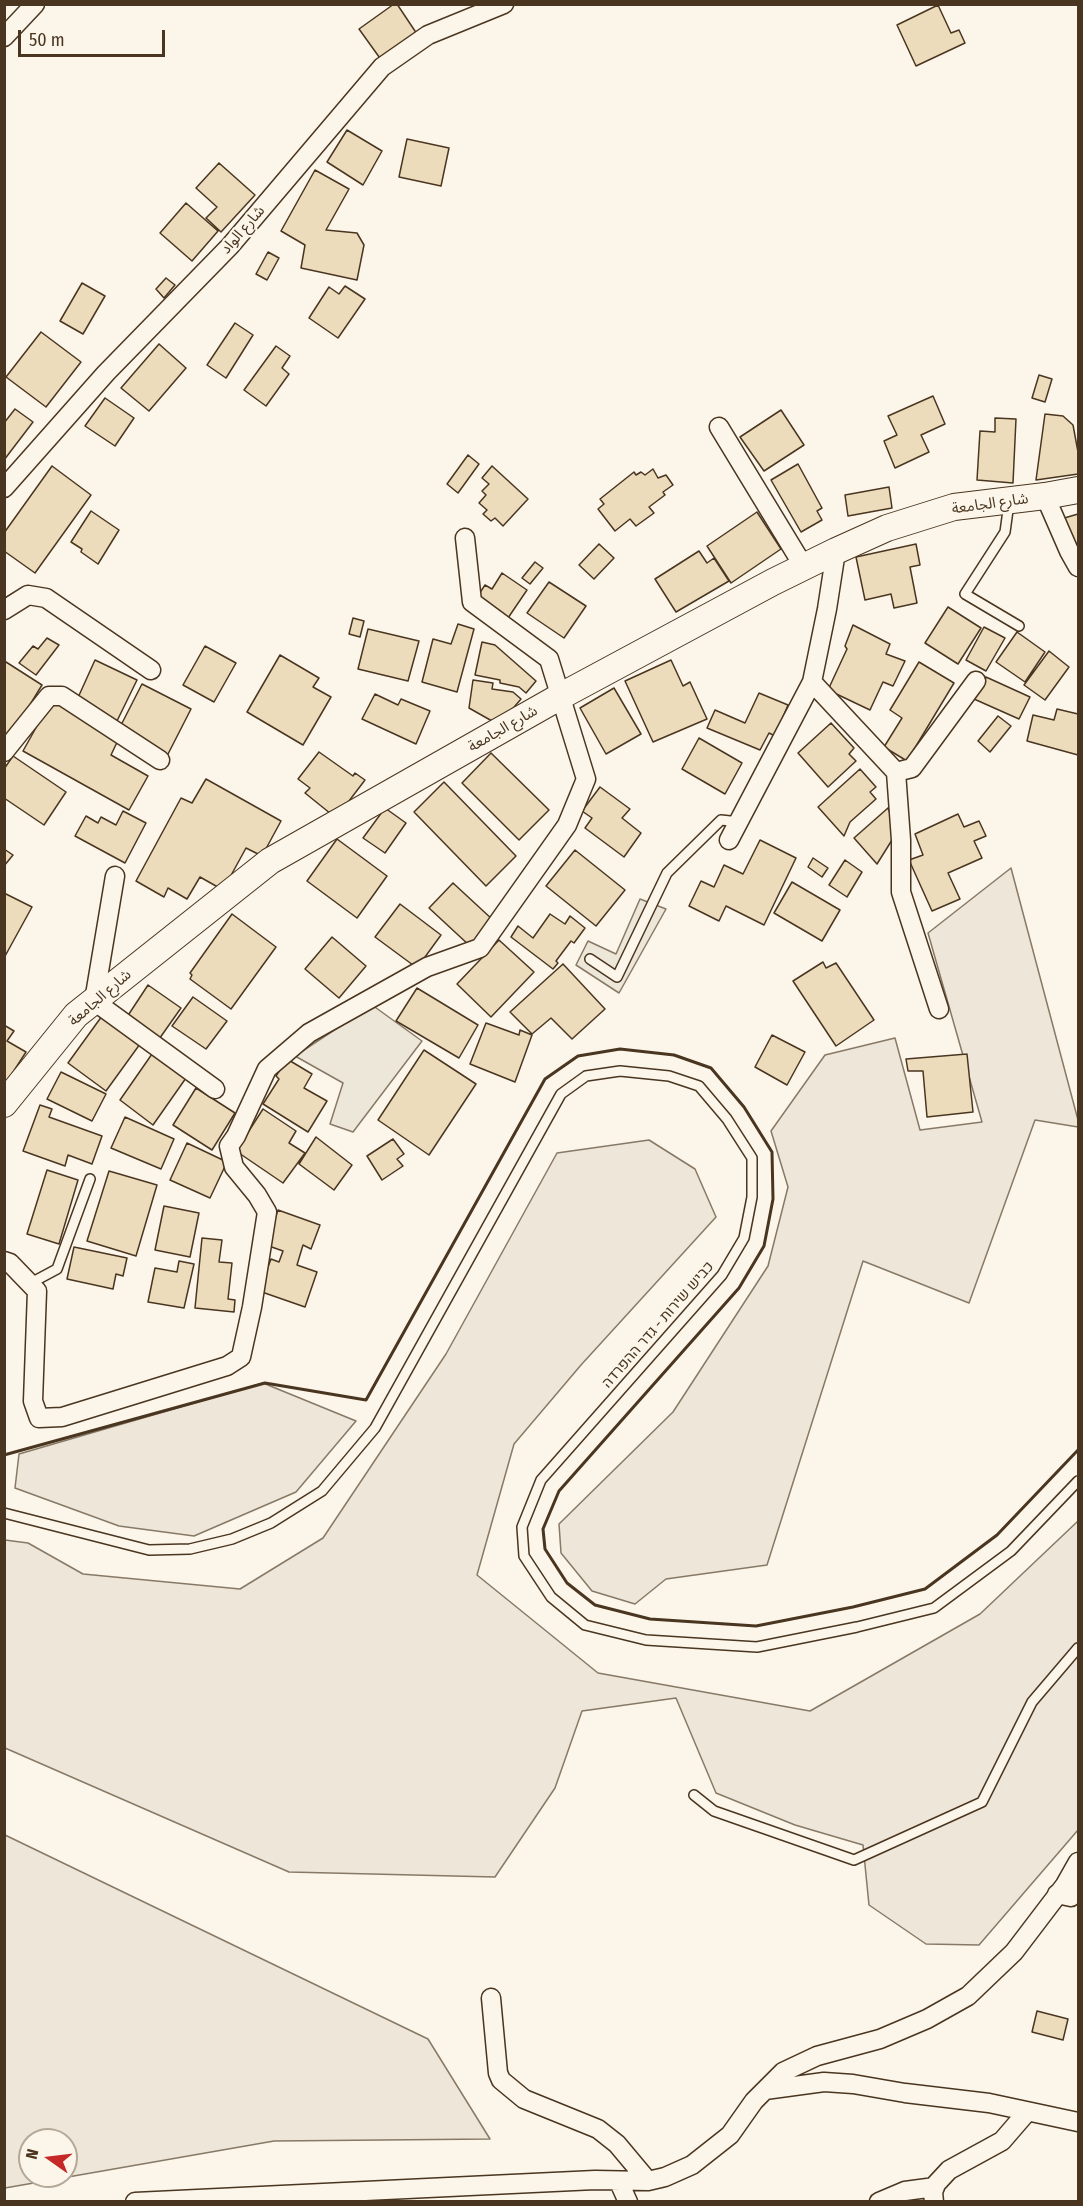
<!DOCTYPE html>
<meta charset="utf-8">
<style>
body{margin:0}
#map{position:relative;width:1083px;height:2206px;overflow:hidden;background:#fbf6e9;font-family:"Fira Sans Condensed",sans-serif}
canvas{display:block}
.frame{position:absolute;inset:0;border:6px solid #4a3520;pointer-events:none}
.north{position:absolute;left:18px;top:2128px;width:60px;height:60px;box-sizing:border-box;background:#fbf6e9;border:2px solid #b4a999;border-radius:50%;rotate:284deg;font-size:16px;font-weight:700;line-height:24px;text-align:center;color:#4a3520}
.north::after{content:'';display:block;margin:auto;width:21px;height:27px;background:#c62828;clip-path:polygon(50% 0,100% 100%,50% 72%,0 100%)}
.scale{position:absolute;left:18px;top:30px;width:147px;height:27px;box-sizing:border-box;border:3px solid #4a3520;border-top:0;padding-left:8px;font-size:18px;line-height:21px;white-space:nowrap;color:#4a3520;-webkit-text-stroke:4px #fbf6e9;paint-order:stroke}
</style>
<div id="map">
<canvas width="1083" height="2206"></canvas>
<div class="frame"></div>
<div class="north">N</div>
<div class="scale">50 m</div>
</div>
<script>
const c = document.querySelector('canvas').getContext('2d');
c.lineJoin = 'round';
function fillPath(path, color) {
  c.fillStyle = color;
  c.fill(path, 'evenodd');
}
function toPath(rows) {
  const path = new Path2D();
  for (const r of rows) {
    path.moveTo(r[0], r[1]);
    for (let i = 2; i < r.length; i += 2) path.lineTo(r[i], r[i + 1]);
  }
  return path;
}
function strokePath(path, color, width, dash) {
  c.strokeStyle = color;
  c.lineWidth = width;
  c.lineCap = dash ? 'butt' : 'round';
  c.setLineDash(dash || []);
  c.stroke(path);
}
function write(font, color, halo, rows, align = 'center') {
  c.font = font + ' "Fira Sans Condensed","Noto Sans Arabic",Heebo,sans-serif';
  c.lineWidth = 4.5;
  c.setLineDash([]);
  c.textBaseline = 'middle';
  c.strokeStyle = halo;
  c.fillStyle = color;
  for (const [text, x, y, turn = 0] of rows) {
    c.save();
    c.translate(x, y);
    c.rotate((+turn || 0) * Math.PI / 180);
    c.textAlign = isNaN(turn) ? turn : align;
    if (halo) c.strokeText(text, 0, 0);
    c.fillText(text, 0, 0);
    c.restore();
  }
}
const green = toPath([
 [1011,868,1078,1120,1078,1127,1035,1120,969,1303,863,1261,767,1565,666,1579,635,1604,592,1591,561,1553,559,1524,673,1412,768,1266,788,1187,771,1131,825,1055,895,1038,920,1130,982,1122,928,933,1011,868],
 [649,1140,695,1169,716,1217,581,1365,514,1444,477,1575,598,1673,810,1711,980,1614,1078,1521,1078,1830,979,1945,926,1944,869,1905,863,1845,795,1825,716,1793,676,1698,582,1711,555,1788,495,1877,289,1872,5,1748,5,1540,28,1543,83,1574,240,1589,323,1538,446,1354,557,1153,649,1140],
 [263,1383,356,1421,296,1492,194,1536,119,1526,15,1488,19,1454,263,1383],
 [5,1835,428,2039,490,2139,274,2141,5,2188,5,1835],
 [30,2140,66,2140,66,2176,30,2176,30,2140]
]);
const parking = toPath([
 [640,899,666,909,619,993,576,965,588,941,616,954,640,899],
 [372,1005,422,1041,353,1132,330,1124,343,1083,295,1056,372,1005]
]);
const building = toPath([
 [394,4,397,4,419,37,382,61,359,29,394,4],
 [938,5,951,33,959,30,965,43,916,66,897,25,938,5],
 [347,130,382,151,363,185,327,162,347,130],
 [407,139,449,148,441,186,399,177,407,139],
 [219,163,255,195,221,232,206,218,217,207,196,188,219,163],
 [315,170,349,189,326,230,357,233,364,245,357,280,301,268,305,245,281,231,315,170],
 [186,203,218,231,192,261,160,233,186,203],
 [268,252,279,258,267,280,256,274,268,252],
 [166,278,175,285,164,298,156,289,166,278],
 [82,283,105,296,83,334,60,321,82,283],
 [345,286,365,299,338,338,309,318,329,287,339,294,345,286],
 [235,323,253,335,226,378,207,365,235,323],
 [41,332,81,362,46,407,6,377,41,332],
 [159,344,186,368,149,411,121,388,159,344],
 [276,346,290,356,282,368,289,374,266,406,244,390,276,346],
 [1039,375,1052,379,1045,402,1032,398,1039,375],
 [933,396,945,424,921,435,929,452,895,468,884,441,897,435,888,416,933,396],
 [105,398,134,418,115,446,85,426,105,398],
 [15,409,33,422,4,460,4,423,15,409],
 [781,410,804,445,764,471,740,437,781,410],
 [1045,414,1063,416,1073,425,1078,452,1078,474,1036,480,1045,414],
 [995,418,1016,419,1013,483,977,480,980,431,995,432,995,418],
 [468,455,479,464,458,493,447,484,468,455],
 [798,464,822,508,817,511,822,520,801,532,771,480,798,464],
 [52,466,91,495,35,573,4,551,4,533,52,466],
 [492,466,528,499,503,526,495,518,491,521,483,514,487,510,479,503,486,495,482,491,489,484,482,478,492,466],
 [653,469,658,478,666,475,673,485,663,492,665,495,649,507,654,513,636,526,630,519,615,531,598,509,604,504,600,499,634,472,636,475,641,472,645,475,653,469],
 [889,487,892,508,848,516,845,495,889,487],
 [91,511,119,530,98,564,81,552,82,549,71,542,91,511],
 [757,512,781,549,731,583,707,546,757,512],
 [1078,514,1078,563,1061,519,1078,514],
 [599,544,614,558,594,579,579,565,599,544],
 [916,544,920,565,910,567,917,603,894,608,891,594,865,600,856,557,916,544],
 [699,551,707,563,714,558,729,581,676,612,655,579,699,551],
 [535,562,543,568,530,584,522,578,535,562],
 [502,573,527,590,508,618,477,597,485,585,492,589,502,573],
 [549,582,586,606,564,638,527,613,549,582],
 [948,607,981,628,958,664,925,643,948,607],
 [353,618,364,621,360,637,349,634,353,618],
 [458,624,474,629,457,692,422,682,433,639,451,644,458,624],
 [853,625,890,644,886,654,905,661,893,686,883,682,870,710,828,690,847,649,845,646,853,625],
 [984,627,1005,638,986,671,966,660,984,627],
 [368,629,419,641,408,681,358,669,368,629],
 [1017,632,1045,652,1025,682,996,662,1017,632],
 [47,638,59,645,36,675,19,663,33,646,38,649,47,638],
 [482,642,495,645,536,681,526,693,519,687,500,683,500,680,475,675,482,642],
 [205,646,236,663,214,702,183,685,205,646],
 [1049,651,1069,667,1045,700,1024,685,1049,651],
 [280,655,319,678,313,687,331,697,303,745,247,712,280,655],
 [95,660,137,680,117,721,76,702,95,660],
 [671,660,683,686,690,682,707,719,653,742,625,681,671,660],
 [6,662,42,685,9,739,4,737,4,665,6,662],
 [919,662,954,683,907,761,884,747,902,718,890,710,919,662],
 [986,677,1030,697,1019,719,974,699,986,677],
 [473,680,493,683,492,689,513,692,521,699,503,720,492,721,469,708,473,680],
 [142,684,191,709,167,756,118,731,142,684],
 [614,688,641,734,606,754,580,708,614,688],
 [759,693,788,705,775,736,769,733,760,750,707,728,715,710,745,723,759,693],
 [375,694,398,705,401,699,430,711,416,744,362,719,375,694],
 [52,699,120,736,111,755,148,776,129,810,23,751,52,699],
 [1057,709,1078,714,1078,755,1027,741,1033,715,1054,720,1057,709],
 [998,716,1011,726,990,752,978,741,998,716],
 [831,723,854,748,849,754,856,761,828,787,798,753,831,723],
 [699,738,742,763,725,794,682,769,699,738],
 [319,752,353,776,355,773,365,780,336,818,305,793,310,788,298,779,319,752],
 [491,753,549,810,519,840,462,783,491,753],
 [13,756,66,792,44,825,4,798,4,769,13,756],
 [860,769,876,787,870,792,876,799,850,822,844,836,818,807,860,769],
 [206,779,281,821,262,856,246,848,223,890,200,877,187,899,168,888,164,897,136,881,181,798,192,803,206,779],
 [444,782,516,856,486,886,414,812,444,782],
 [600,787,630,809,622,818,641,833,624,857,585,828,592,818,582,811,600,787],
 [385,808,406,823,385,853,363,838,385,808],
 [888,808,897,832,877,864,854,838,888,808],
 [123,811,146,823,125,863,75,836,86,816,98,823,101,817,116,825,123,811],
 [958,814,964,827,979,821,986,836,974,841,982,858,948,873,960,899,932,911,909,860,923,855,915,834,958,814],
 [337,839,387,876,357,918,307,881,337,839],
 [760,840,796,858,764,925,726,906,719,921,689,906,701,881,714,887,724,865,743,874,760,840],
 [4,849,13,855,4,866,4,849],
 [575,850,625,890,596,926,546,886,575,850],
 [813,858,828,868,822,877,808,867,813,858],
 [845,860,862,872,847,897,829,885,845,860],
 [792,882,840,910,822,941,774,913,792,882],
 [453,883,493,920,470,946,429,908,453,883],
 [4,893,32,907,4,958,4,893],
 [400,904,441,935,417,968,375,937,400,904],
 [232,914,276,947,231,1009,190,979,192,975,190,973,232,914],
 [550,914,565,924,570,916,585,928,574,943,571,941,556,961,558,963,553,969,511,937,518,926,533,938,550,914],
 [332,937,366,966,339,998,305,969,332,937],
 [499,940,534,972,491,1017,457,984,499,940],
 [823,962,826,968,836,963,874,1020,836,1046,793,981,823,962],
 [563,964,605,1009,572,1039,551,1018,532,1034,510,1012,563,964],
 [148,985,181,1008,157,1042,125,1020,148,985],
 [417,988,478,1025,459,1058,396,1021,417,988],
 [193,997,227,1021,206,1049,172,1026,193,997],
 [102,1016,140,1044,106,1091,68,1063,102,1016],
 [486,1023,519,1035,520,1030,532,1035,515,1082,470,1064,486,1023],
 [4,1025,14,1031,7,1041,26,1052,6,1083,4,1082,4,1025],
 [772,1035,805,1052,787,1085,755,1067,772,1035],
 [424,1050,476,1084,429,1155,378,1120,424,1050],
 [152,1054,186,1078,153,1125,120,1100,152,1054],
 [967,1054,973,1112,927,1117,923,1071,908,1071,906,1059,967,1054],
 [287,1059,312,1074,304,1088,327,1101,308,1132,263,1104,279,1079,276,1076,287,1059],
 [61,1072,106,1094,92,1121,47,1099,61,1072],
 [196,1088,235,1113,212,1150,173,1125,196,1088],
 [40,1105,52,1109,49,1117,102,1136,92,1164,68,1155,65,1166,23,1151,40,1105],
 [263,1109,296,1131,289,1143,305,1153,283,1183,236,1151,263,1109],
 [125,1117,174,1139,161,1169,111,1148,125,1117],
 [316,1137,352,1165,334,1190,299,1164,316,1137],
 [393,1139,404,1154,397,1159,403,1166,382,1180,367,1156,393,1139],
 [187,1143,227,1162,210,1198,170,1180,187,1143],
 [47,1170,78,1180,59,1244,27,1234,47,1170],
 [109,1171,157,1185,136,1256,87,1241,109,1171],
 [164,1206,199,1213,190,1257,155,1250,164,1206],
 [278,1210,320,1225,311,1249,303,1245,297,1265,317,1272,305,1307,259,1291,271,1259,279,1262,283,1251,266,1245,278,1210],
 [202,1238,222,1240,219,1262,232,1263,228,1299,235,1300,234,1312,195,1308,202,1238],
 [74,1247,127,1258,123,1276,116,1274,113,1289,67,1279,74,1247],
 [179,1261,194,1264,184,1308,148,1302,155,1268,177,1272,179,1261],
 [1037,2011,1068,2019,1063,2040,1032,2032,1037,2011]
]);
const service = toPath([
 [1009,503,1005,532,965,594,1019,626],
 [590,959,617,977,667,873,721,820,739,822],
 [29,1284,57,1269,90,1179],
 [4,1513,149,1550,190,1549,232,1539,271,1523,322,1491,375,1428,561,1094,586,1076,620,1071,669,1076,699,1086,727,1119,752,1158,752,1197,744,1238,722,1275,541,1480,522,1527,524,1556,551,1597,585,1625,646,1640,757,1647,857,1627,934,1608,1011,1551,1078,1481],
 [694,1795,714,1811,854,1860,982,1802,1032,1702,1078,1648]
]);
const minor = toPath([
 [4,37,35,4],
 [719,427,804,567],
 [4,488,106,373,230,246,382,67,428,35,504,4],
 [1045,496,1069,551,1078,567],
 [836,551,827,609,812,682,896,772,901,840,901,892,939,1009],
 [4,610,28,595,46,598,151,670],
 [4,752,49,696,62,696,160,760],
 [896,772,912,768,976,681],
 [729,840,812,682],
 [115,876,94,1001,215,1089],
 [4,1261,10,1263,37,1291,33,1401,39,1418,62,1417,227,1366,241,1357,252,1307,267,1212,257,1195,234,1167,229,1146,236,1136,267,1069,309,1033,427,967,480,948,567,825,586,779,549,659,472,602,465,538],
 [1057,1894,1071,1897,1078,1890],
 [491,1998,498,2073,501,2080,524,2099,598,2129,617,2144,648,2181],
 [765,2090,824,2082,853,2084,905,2093,989,2103,1078,2122],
 [619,2182,628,2202],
 [135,2202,595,2180,648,2181,665,2177,692,2165,730,2135,754,2101,783,2072,817,2056,880,2039,927,2019,968,1996,1014,1952,1065,1885,1078,1862],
 [879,2202,905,2191,935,2187],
 [934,2202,933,2192,936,2184,949,2170,1002,2141,1027,2112]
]);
const secondary = toPath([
 [4,1104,76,1015,270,861,561,696,773,582,836,551,887,528,954,507,1045,496,1078,490]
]);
const wall = toPath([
 [4,1455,265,1383,366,1400,545,1079,578,1056,620,1049,674,1055,711,1068,744,1107,772,1152,773,1199,764,1246,739,1288,559,1491,543,1529,545,1549,567,1583,595,1605,650,1619,756,1626,853,1607,925,1589,997,1535,1078,1450]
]);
const streetNames = [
 ["شارع الواد",243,230,-49],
 ["شارع الجامعة",990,504,-8],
 ["شارع الجامعة",503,729,-30],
 ["شارع الجامعة",100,998,-41],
 ["כביש שירות - גדר ההפרדה",658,1325,-49]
];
fillPath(green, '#ede6d9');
strokePath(green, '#887966', 1.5);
fillPath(parking, '#ede7d9');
strokePath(parking, '#887966', 1.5);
fillPath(building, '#ecdcbc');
strokePath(building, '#4a3520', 1.5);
strokePath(service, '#4a3520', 12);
strokePath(minor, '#4a3520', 21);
strokePath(secondary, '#4a3520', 28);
strokePath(service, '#fbf6e9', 9);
strokePath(minor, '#fbf6e9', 18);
strokePath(secondary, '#fbf6e9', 26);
strokePath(wall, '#4a3520', 3);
write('15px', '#4a3520', '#fbf6e9', streetNames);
</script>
